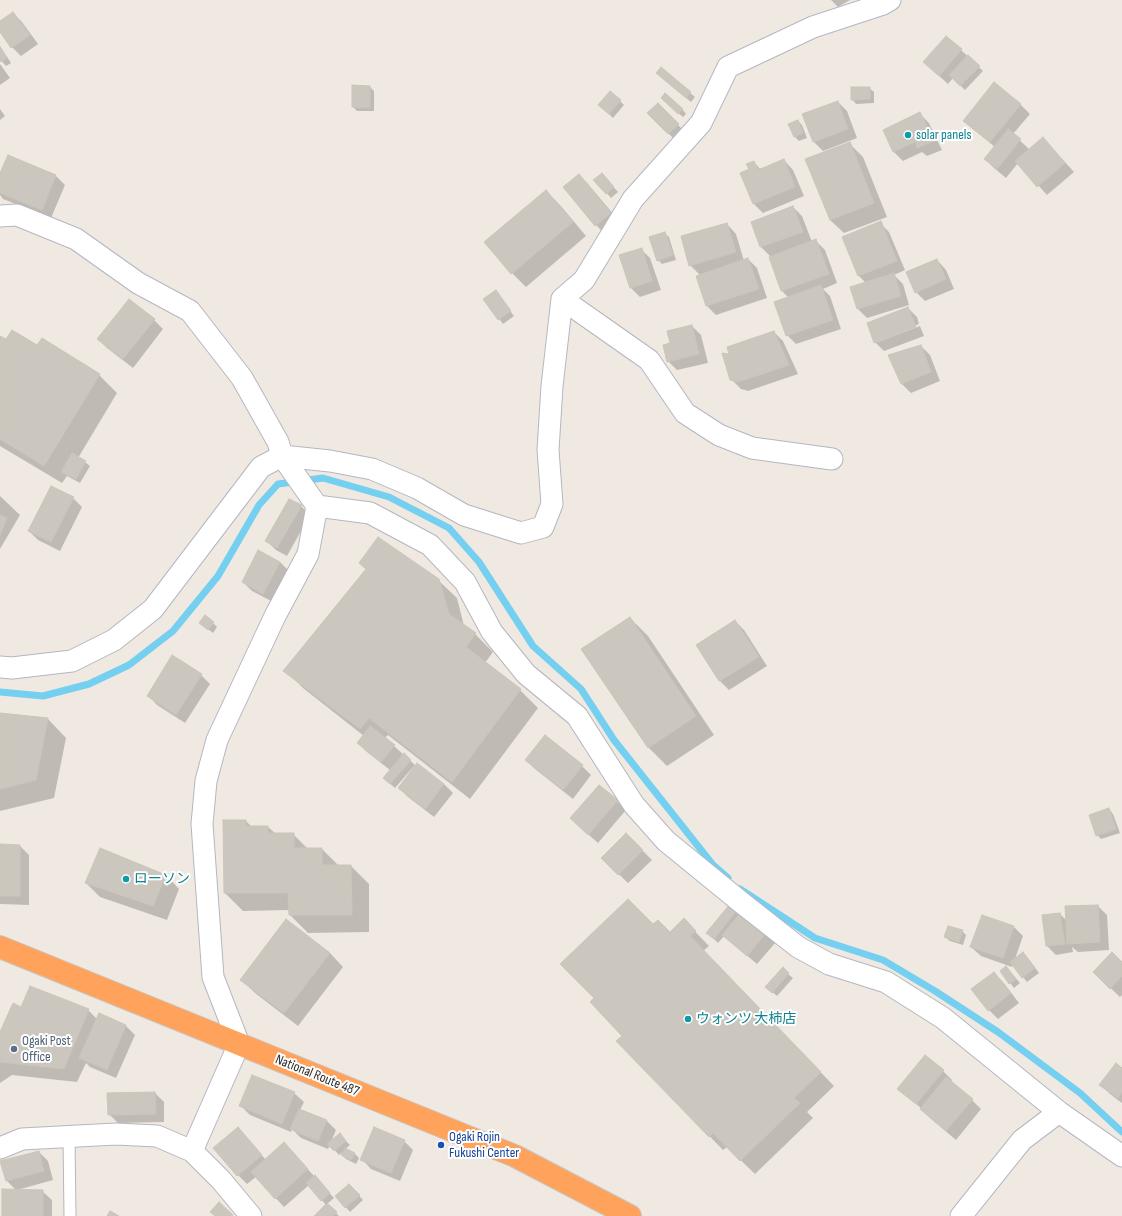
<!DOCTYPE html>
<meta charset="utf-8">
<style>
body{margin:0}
canvas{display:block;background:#efe9e1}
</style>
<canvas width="1122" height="1216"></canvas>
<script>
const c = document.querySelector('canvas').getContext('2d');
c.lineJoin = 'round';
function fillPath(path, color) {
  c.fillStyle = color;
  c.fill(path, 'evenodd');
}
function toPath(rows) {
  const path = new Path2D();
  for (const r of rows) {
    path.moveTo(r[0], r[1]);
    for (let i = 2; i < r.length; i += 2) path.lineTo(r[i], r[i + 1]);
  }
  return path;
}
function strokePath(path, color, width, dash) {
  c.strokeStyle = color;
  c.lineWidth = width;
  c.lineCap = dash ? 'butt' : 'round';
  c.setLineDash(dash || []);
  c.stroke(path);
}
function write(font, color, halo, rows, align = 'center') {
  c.font = font + ' "Sofia Sans Condensed","Noto Sans JP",sans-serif';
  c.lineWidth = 4;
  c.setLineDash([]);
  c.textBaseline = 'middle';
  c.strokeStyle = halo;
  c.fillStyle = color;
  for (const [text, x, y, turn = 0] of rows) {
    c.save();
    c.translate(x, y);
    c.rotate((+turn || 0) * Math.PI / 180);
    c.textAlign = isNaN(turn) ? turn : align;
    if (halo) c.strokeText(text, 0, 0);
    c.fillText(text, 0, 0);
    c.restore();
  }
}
const shadow = toPath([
 [831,0,850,0,838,7],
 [13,13,22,22,38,44,21,56,12,47,0,31,0,22],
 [0,46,11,63,6,66,0,59],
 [961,50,983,71,965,90,953,78,948,84,924,62],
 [0,64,10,78,0,85],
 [661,77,690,93,695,97,691,102],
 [994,83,1021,105,1030,114,1013,134,1030,150,1043,138,1074,172,1047,195,1018,163,1006,178,994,168,985,159,995,147,974,130,964,121],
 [370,87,374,91,374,111,357,111,353,107],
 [869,88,874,92,874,103,856,104,852,99],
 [620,101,624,105,613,118,599,105],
 [666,102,682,109,686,114,683,117],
 [838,102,847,111,857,138,823,151,814,142,803,115],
 [658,104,682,129,673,138,649,113],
 [0,109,5,116,0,120],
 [920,114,929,123,942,150,927,156,922,152,903,161,894,152,884,130],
 [798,121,802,125,807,138,799,141,795,137],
 [849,143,863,157,887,217,844,233,830,220],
 [8,156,56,176,65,185,51,218,3,199,0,195,0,176],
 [784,160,793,170,804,196,763,213,754,204,742,174,750,170,754,162,761,170],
 [579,175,588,184,620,222,605,234,596,225],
 [606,179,618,192,611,198,595,180],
 [546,191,560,205,586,236,526,287,512,273],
 [793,207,802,216,812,242,816,241,825,250,837,283,823,289,830,296,841,329,796,344,787,335,789,298,782,291,770,257,771,257,761,247,752,222],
 [880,223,889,232,905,270,894,275,903,284,909,305,867,318,858,309,866,283,859,276,844,237],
 [727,224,736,234,744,261,748,259,757,268,767,298,716,315,707,306,697,276,700,275,690,265],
 [664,233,669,237,676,260,662,264,658,260],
 [641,249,650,258,661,290,640,297,631,288],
 [937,260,946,270,954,289,925,301,916,292],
 [496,292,514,316,503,324,485,300],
 [129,300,154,320,163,329,133,368,107,348,98,339],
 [908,308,917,317,919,324,878,340,878,342,920,326,924,336,884,351,875,342],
 [692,326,701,335,708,363,677,370,668,361,671,344],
 [774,332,783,341,798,374,748,391,741,389,731,379,731,355],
 [0,337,7,341,38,347,99,375,117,393,78,458,85,462,90,466,80,483,67,476,62,483,0,446],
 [921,346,930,355,940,381,911,393,901,383],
 [0,496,20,515,0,549],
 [73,498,82,507,60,551,38,540,29,531],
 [301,506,310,515,287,556,276,550,267,541],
 [280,562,289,571,273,602,252,591,243,582],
 [438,580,457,598,464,626,475,634,493,652,485,663,520,690,538,708,470,799,388,735,385,738,415,765,395,788,388,782,390,770,367,752,358,743,364,736,303,688,285,670],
 [630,618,648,636,714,735,667,766,649,748,583,649],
 [735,621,744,630,767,666,729,690,720,681,697,645],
 [213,623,217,627,213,633,205,627],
 [173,657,201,675,210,684,185,723,157,705,148,695],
 [0,714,48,719,66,738,54,798,0,811],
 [526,760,582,766,591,775,573,799,535,769],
 [444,784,453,793,434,817,408,797,399,788],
 [617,801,626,810,598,843,580,827],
 [1109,809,1113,814,1120,833,1101,839,1097,835],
 [246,821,252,827,268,827,276,834,293,834,308,849,322,849,339,866,351,866,369,884,369,932,308,933,290,915,289,910,243,911,225,893],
 [626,834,652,860,628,883,602,858],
 [0,845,20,846,29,855,29,905,0,904],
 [166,875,179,889,167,920,100,897,86,883],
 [730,905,776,942,757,964,724,936,718,943,708,933],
 [1098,906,1107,915,1109,950,1078,952,1072,947,1073,952,1056,955,1047,946,1060,914,1067,921],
 [684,920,709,946,703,951,834,1086,807,1112,813,1118,755,1174,727,1147,723,1150,617,1041,623,1036,653,926,670,933],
 [1014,927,1023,936,1015,959,1027,957,1039,973,1027,982,1013,965,1012,967,981,956,971,947],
 [962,931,966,935,963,945,950,941,945,937],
 [330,953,343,967,298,1026,255,993,241,979],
 [1122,963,1122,995,1120,997,1103,981],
 [1006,967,1020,983,1014,988,1001,971],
 [994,973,1003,982,1019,1003,998,1019,989,1010],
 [788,974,793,978,777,996,771,991],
 [22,1008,88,1010,97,1019,99,1014,126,1026,135,1035,116,1078,90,1067,86,1063,77,1082,12,1075,0,1083,0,1034],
 [926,1056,943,1071,952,1080,951,1082,972,1100,981,1109,956,1140,930,1118,921,1109,922,1109,908,1097],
 [1122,1069,1122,1103,1110,1094,1101,1085],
 [155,1093,164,1102,164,1122,118,1123,109,1114],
 [294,1093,304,1102,300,1110,327,1121,336,1130,331,1142,344,1139,350,1145,345,1149,355,1154,359,1158,356,1164,346,1159,342,1155,345,1150,339,1155,330,1145,328,1149,301,1138,292,1129,291,1132,250,1115,241,1106],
 [238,1128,266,1160,293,1153,334,1198,327,1204,339,1216,315,1216,326,1205,309,1185,284,1207,256,1177,247,1184,238,1175],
 [404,1141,413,1150,400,1181,371,1169,362,1159],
 [39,1152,48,1161,53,1180,17,1190,42,1191,52,1200,52,1216,2,1216,16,1190,7,1181,1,1162],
 [349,1185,363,1200,350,1212,336,1196]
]);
const stream = toPath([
 [0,692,43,696,89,684,129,665,173,631,218,576,259,505,278,484,323,478,389,497,449,528,479,562,533,646,581,689,614,740,713,865,728,878],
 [740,889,815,938,883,960,935,991,998,1032,1080,1093,1122,1132]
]);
const building = toPath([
 [13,12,30,35,11,48,0,32,0,21,13,12],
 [946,36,962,49,939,76,923,62,946,36],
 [0,47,7,58,1,62,0,60,0,47],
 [968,55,980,66,960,86,949,75,968,55],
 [661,67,691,92,686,98,656,73,661,67],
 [994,82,1021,104,990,142,963,121,994,82],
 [352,85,370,86,370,108,352,107,352,85],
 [851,87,870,87,870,99,851,100,851,87],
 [610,91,621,100,609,114,598,105,610,91],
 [665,93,683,109,678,114,661,98,665,93],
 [838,101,848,129,813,142,802,114,838,101],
 [658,103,679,124,668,134,647,113,658,103],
 [920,112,934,141,917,148,915,142,893,152,883,130,920,112],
 [798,120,803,133,794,137,788,124,798,120],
 [1008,129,1021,139,997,169,984,159,1008,129],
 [1043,137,1065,163,1037,187,1015,161,1043,137],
 [850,142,874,203,830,220,805,159,850,142],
 [8,155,56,175,42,210,0,193,0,173,8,155],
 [784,159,795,187,753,204,740,173,749,169,746,164,754,161,758,170,784,159],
 [602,173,614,187,606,194,593,180,602,173],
 [579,174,611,213,595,226,563,187,579,174],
 [546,190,573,222,511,274,484,242,546,190],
 [793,206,803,232,760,247,751,222,793,206],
 [881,221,897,261,858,276,842,237,881,221],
 [727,223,736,252,689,266,681,236,727,223],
 [665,232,673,255,657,261,649,237,665,232],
 [816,239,829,274,781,291,769,257,816,239],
 [642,248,652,281,630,288,619,255,642,248],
 [748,258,759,289,706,306,696,276,748,258],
 [937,259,946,279,915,293,906,272,937,259],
 [894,273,901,296,857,309,850,287,894,273],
 [821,285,833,320,786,336,774,302,821,285],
 [496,290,511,311,498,320,483,299,496,290],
 [129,299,155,319,123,359,97,339,129,299],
 [908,307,916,327,874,343,867,323,908,307],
 [692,325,699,354,667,362,663,345,670,343,667,331,692,325],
 [12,330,37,345,42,338,100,374,44,466,0,439,0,336,6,339,12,330],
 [774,331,789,365,738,382,730,380,722,353,729,354,727,347,774,331],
 [921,345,931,372,901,384,888,355,921,345],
 [72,453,86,461,76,479,61,472,72,453],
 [51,486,74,497,51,542,28,531,51,486],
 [289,499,302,505,277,548,265,541,289,499],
 [0,515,7,518,0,535,0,515],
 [378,537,439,579,449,614,476,633,466,647,521,689,452,782,369,718,360,729,283,671,366,569,359,563,378,537],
 [258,550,280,562,263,594,242,582,258,550],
 [205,615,214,622,208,630,199,623,205,615],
 [630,617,696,716,648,748,581,649,630,617],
 [735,620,759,657,719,681,696,645,735,620],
 [172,655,202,674,176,715,147,696,172,655],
 [0,713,48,718,36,780,0,789,0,713],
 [370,726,395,745,381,762,357,743,370,726],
 [545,735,583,765,563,790,525,760,545,735],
 [404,753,411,760,390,784,383,778,404,753],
 [417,763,444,784,425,809,398,788,417,763],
 [599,785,618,800,588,835,570,818,599,785],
 [1109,808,1116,829,1096,836,1089,815,1109,808],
 [223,820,246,820,246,826,268,826,268,833,294,833,294,848,322,848,322,865,351,865,352,915,289,915,288,893,224,893,223,820],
 [626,833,643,850,618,875,601,858,626,833],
 [0,844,20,845,20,896,0,896,0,844],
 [100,848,166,875,153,906,85,883,100,848],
 [628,899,653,924,658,920,670,932,684,918,696,931,690,936,821,1072,794,1098,800,1103,740,1161,713,1133,709,1137,616,1041,622,1036,590,1002,594,998,560,964,628,899],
 [730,904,737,910,714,939,706,933,730,904],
 [1098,905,1100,942,1067,944,1065,906,1098,905],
 [742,911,767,932,747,956,722,935,742,911],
 [1060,913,1065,944,1046,946,1042,915,1060,913],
 [982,915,1014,926,1003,958,970,947,982,915],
 [286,919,330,953,284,1013,240,980,286,919],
 [948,926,963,930,959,942,944,937,948,926],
 [1023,952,1035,968,1022,978,1010,962,1023,952],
 [1112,952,1122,962,1122,976,1110,989,1093,972,1112,952],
 [1006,966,1016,979,1009,984,1000,971,1006,966],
 [783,967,789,973,772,993,765,987,783,967],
 [994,972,1011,993,988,1011,971,989,994,972],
 [30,986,89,1009,64,1069,0,1062,0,1032,13,1003,21,1007,30,986],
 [99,1013,126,1025,107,1070,79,1058,99,1013],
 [925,1055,944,1070,916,1104,897,1089,925,1055],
 [1116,1063,1122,1068,1122,1092,1118,1098,1099,1085,1116,1063],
 [252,1075,295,1092,282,1124,239,1106,252,1075],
 [946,1077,973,1099,946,1131,920,1109,946,1077],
 [155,1092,156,1114,108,1115,107,1093,155,1092],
 [299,1109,327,1120,318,1141,290,1129,299,1109],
 [238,1127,262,1155,237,1176,213,1148,238,1127],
 [374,1127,405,1140,391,1173,360,1160,374,1127],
 [340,1133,346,1141,334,1151,327,1144,340,1133],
 [284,1142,308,1169,275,1199,251,1172,284,1142],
 [345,1148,355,1153,351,1160,341,1155,345,1148],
 [39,1151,44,1171,6,1181,0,1161,39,1151],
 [315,1175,330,1193,321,1201,306,1183,315,1175],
 [349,1184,360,1195,345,1208,335,1196,349,1184],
 [2,1189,43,1190,43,1216,2,1216,2,1189],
 [219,1202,233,1215,232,1216,215,1216,210,1212,219,1202],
 [327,1203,337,1212,333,1216,314,1216,327,1203],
 [110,1211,119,1216,107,1216,110,1211]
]);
const lane = toPath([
 [69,1136,70,1216]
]);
const street = toPath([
 [0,216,17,215,76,239,138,283,190,311,242,378,278,442,282,456,317,506,308,554,275,616,217,740,206,781,202,824,213,977,239,1044,192,1151],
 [562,299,649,360,685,413,719,435,752,448,832,459],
 [317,506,370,513,430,545,465,582,492,632,526,674,577,716,634,805,666,841,742,903,798,947,829,964,886,982,943,1018,1059,1112,1122,1156],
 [0,667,12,668,72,661,114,640,153,609,261,467,282,456,330,461,372,469,417,488,464,515,521,533,543,527,552,504,548,450,552,386,562,299,584,280,633,199,701,123,728,67,813,27,883,4,890,0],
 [0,1148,22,1139,116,1134,157,1136,192,1151,221,1180,251,1216],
 [961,1216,1022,1140,1059,1112]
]);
const highway = toPath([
 [0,947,515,1156,630,1216]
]);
const markers = [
 [908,135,4,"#0f9aa8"],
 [126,879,4,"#0f9aa8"],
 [688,1019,4,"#0f9aa8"],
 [14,1049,4,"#5c6f8a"],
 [441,1145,4,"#1a4fb4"]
];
const cultureNames = [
 ["solar panels",916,135],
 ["ローソン",134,879],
 ["ウォンツ 大柿店",696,1019]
];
const serviceNames = [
 ["Ogaki Post",22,1041],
 ["Office",22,1057]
];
const streetNames = [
 ["National Route 487",317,1076,22]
];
const transitNames = [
 ["Ogaki Rojin",449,1137],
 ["Fukushi Center",449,1153]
];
fillPath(shadow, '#0003');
strokePath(stream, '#75cff0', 7);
fillPath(building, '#cbc7bf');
strokePath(building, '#cbc5ba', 1);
strokePath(lane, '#b4b7c1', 13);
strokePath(street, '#b4b7c1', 23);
strokePath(highway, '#c9c9c9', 24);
strokePath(lane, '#fff', 11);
strokePath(street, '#fff', 21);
strokePath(highway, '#ffa35c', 22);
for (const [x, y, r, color] of markers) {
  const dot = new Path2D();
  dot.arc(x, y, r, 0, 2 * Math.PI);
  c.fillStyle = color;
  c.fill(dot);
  strokePath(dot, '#fff', 1.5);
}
write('14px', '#0d838f', '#fff', cultureNames, 'left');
write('14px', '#4e5e75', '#fff', serviceNames, 'left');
write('14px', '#2e2e2e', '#fff', streetNames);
write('14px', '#164399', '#fff', transitNames, 'left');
</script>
